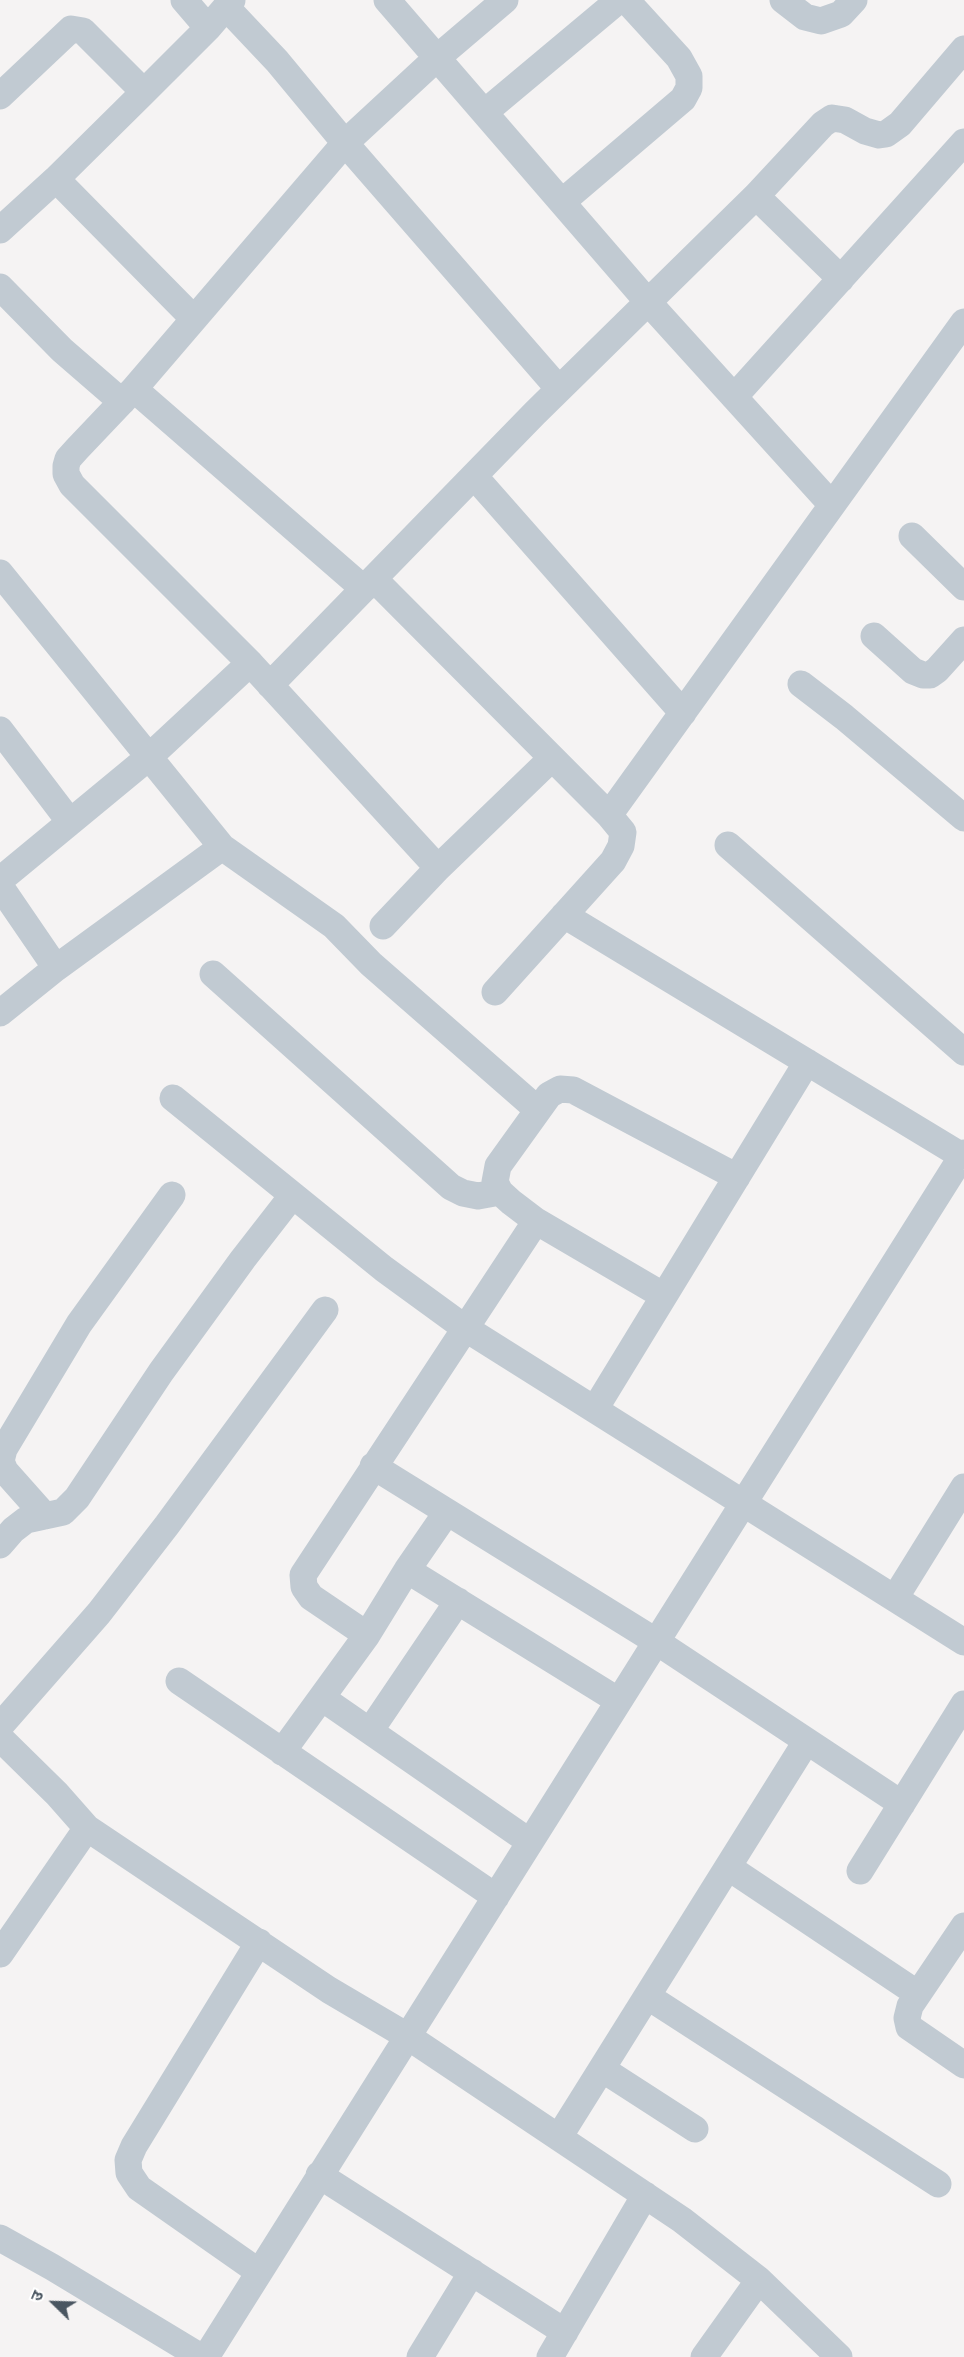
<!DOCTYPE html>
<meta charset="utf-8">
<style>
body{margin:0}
#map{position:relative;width:964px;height:2357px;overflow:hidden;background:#f5f3f3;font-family:"Nunito Sans","Noto Sans Devanagari",sans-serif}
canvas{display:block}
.north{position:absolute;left:24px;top:2273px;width:60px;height:60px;-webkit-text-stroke:4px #fff;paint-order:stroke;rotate:293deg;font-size:16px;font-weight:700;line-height:24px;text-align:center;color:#4a5661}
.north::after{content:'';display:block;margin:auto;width:21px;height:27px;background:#4a5661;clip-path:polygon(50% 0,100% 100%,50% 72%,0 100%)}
</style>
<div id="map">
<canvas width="964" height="2357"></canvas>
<div class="north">उ</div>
</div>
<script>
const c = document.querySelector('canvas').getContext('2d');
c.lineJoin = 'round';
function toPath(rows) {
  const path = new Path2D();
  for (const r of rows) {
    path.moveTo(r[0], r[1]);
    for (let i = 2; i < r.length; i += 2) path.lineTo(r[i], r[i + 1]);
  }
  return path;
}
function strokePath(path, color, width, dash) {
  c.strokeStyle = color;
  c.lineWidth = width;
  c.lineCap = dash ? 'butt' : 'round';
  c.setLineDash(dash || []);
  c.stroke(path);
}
const minor = toPath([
 [184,0,208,28],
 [387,0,648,302,831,504],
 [783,0,805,17,821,21,841,14,854,0],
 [226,7,277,61,345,143,559,389],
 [0,96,71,29,83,31,144,92],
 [485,112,619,0],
 [56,179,194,319],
 [756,196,841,279],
 [562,202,683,99,689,88,689,76,679,58,626,0],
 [0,230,56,179,144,92,208,28,232,0],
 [0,287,62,350,122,402],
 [134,389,364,589],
 [734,397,964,142],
 [474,476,683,713],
 [912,536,964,587],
 [0,573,222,847,334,926,371,964,538,1110],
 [374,579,609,815,623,832,621,846,613,861,495,992],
 [874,636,913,671,923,675,930,675,937,670,964,640],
 [801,684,844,717,964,818],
 [270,685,535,413,756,196,823,124,832,118,845,120,865,131,879,135,886,134,900,124,964,49],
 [0,730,70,822],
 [609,815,964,322],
 [728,845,964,1052],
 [438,868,250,663,72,485,66,474,66,466,68,459,77,449,134,389,345,143,438,57,505,0],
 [0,880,149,757,250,663],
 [0,886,56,968],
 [564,915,962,1156],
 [383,926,438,868,552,758],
 [213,974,451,1187,463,1193,478,1196,500,1192],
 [0,1013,56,968,222,847],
 [173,1098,384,1269,465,1328,964,1642],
 [664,1296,536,1221,511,1202,500,1192,495,1182,498,1166,549,1095,560,1089,573,1090,737,1177],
 [595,1409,807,1062],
 [373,1466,657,1642,902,1804],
 [45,1516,5,1471,1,1461,4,1449,79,1324,172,1195],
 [0,1545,13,1530,26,1520,63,1512,77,1498,161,1372,243,1259,292,1196],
 [407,1570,619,1701],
 [895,1598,964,1487],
 [367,1635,311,1597,304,1587,303,1575,536,1221],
 [179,1681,496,1897],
 [322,1698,530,1842],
 [0,1726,99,1613,167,1525,325,1310],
 [370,1731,458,1601],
 [0,1738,57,1794,87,1828,329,1990,407,2036,682,2220,759,2280,839,2357],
 [282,1752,367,1635,407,1570,447,1512],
 [728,1867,918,1994],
 [860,1871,964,1704],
 [964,1926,910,2006,907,2018,909,2027,964,2065],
 [0,1954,87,1828],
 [647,1996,938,2184],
 [602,2069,695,2129],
 [559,2137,806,1742],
 [319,2175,565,2332],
 [0,2238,52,2267,201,2357],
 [259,2272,139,2188,129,2173,128,2160,134,2146,259,1942],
 [206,2357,964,1153],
 [420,2357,472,2272],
 [550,2357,645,2195],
 [704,2357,759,2280]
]);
strokePath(minor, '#c1cad2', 27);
</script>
